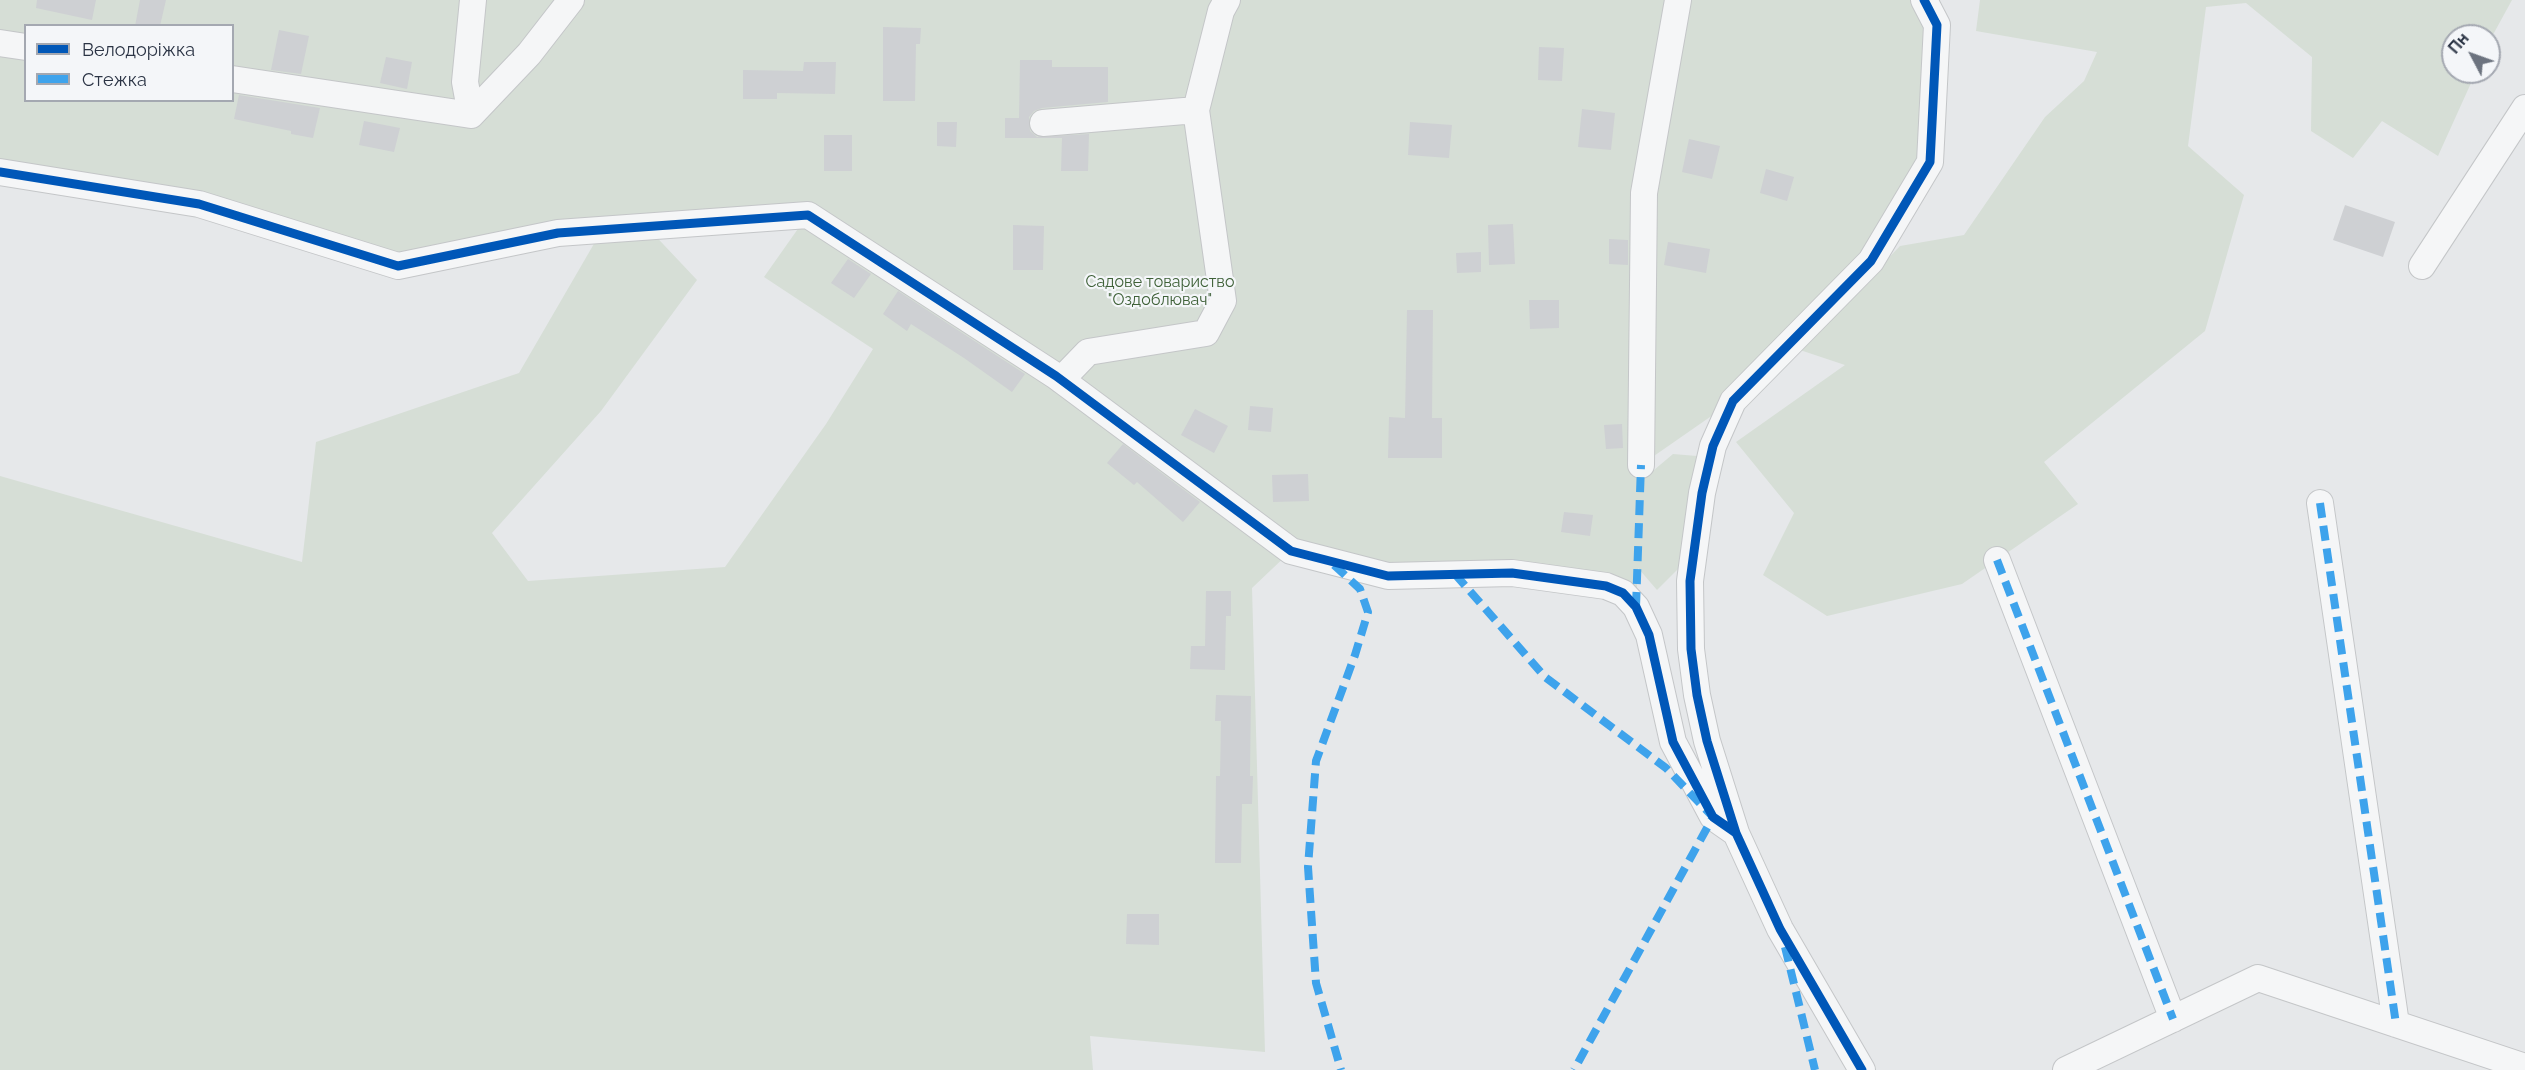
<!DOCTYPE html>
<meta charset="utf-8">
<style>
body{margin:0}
#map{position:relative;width:2525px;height:1070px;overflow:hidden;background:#e6e8ea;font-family:Raleway,sans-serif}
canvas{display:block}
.legend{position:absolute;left:24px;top:24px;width:210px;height:78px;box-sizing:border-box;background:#f4f6f9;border:2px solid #a4a8b1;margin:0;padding:8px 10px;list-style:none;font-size:18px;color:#2b3445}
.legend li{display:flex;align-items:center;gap:12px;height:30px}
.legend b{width:30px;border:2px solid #a4a8b1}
.north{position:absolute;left:2441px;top:24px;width:60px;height:60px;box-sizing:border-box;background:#f4f6f9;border:2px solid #a4a8b1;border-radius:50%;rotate:311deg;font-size:16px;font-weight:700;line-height:24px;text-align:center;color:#2b3445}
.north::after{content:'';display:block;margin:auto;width:21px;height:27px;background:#6c737f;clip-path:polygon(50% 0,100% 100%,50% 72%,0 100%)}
</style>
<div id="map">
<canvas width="2525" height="1070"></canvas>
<ul class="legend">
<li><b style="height:8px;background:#0057b8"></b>Велодоріжка</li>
<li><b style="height:8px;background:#3ea3ec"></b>Стежка</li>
</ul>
<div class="north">Пн</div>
</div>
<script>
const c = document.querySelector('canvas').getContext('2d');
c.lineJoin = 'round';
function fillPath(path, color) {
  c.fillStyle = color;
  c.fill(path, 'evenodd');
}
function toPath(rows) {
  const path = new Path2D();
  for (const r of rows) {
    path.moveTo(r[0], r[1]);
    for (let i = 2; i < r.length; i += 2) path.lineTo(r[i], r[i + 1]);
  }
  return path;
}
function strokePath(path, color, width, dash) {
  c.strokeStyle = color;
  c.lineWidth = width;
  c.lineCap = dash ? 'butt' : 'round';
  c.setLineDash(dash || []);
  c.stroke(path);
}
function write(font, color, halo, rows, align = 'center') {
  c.font = font + ' Raleway,sans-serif';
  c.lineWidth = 4.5;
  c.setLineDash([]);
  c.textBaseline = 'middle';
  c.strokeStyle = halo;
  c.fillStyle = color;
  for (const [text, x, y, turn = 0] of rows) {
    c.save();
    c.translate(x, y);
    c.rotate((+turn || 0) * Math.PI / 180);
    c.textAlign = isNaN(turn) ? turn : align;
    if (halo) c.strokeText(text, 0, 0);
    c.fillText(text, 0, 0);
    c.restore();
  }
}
const green = toPath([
 [0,0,1924,0,1930,162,1871,261,1733,401,1641,465,1641,481,1673,454,1697,456,1683,564,1657,590,1638,568,1636,607,1623,593,1388,576,1291,551,1252,588,1265,1052,1090,1036,1093,1070,0,1070,0,476,302,562,316,442,519,373,602,230,398,266,199,204,0,172],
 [26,26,232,26,232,100,26,100],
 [807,216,764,277,873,349,826,424,725,567,528,581,492,533,601,411,697,280,647,227],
 [1980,0,2512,0,2489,42,2489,36,2453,36,2453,72,2476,72,2438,156,2382,121,2353,158,2311,131,2312,57,2246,3,2206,7,2188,146,2244,195,2205,331,2044,462,2078,504,1962,584,1827,616,1763,575,1794,513,1736,442,1845,365,1800,350,1900,246,1964,235,2045,117,2084,81,2097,52,1976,31]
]);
const building = toPath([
 [37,0,96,0,92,20,36,8],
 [140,0,166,0,160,26,135,26],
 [883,27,921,28,920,44,916,44,915,101,883,101],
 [279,30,309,36,301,74,271,70],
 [1539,47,1564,48,1562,81,1538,80],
 [386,57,412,62,407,89,380,83],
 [1020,60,1052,60,1052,67,1108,67,1108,102,1042,108,1034,111,1029,117,1030,131,1037,137,1089,134,1088,171,1061,171,1062,138,1005,138,1005,118,1019,118],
 [804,62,836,62,835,94,777,93,777,99,743,99,743,70,803,71],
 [239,95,320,108,313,138,291,134,291,131,234,119],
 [1582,109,1615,113,1611,150,1578,147],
 [364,121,400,128,394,152,359,145],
 [937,122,957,122,956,147,937,146],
 [1410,122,1452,125,1449,158,1408,155],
 [824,135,852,135,852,171,824,171],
 [1689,139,1720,146,1712,179,1682,172],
 [1766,169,1794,177,1787,201,1760,193],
 [2345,205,2395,222,2383,257,2333,240],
 [1513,224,1515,264,1489,265,1488,225],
 [1013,225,1044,226,1043,270,1013,270],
 [1609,239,1628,240,1628,265,1609,264],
 [1668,242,1710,249,1706,273,1664,265],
 [1481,252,1481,272,1457,273,1456,253],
 [848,259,871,274,854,298,831,283],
 [898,291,1025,374,1012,392,964,358,911,324,907,331,883,314],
 [1529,300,1559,300,1559,328,1530,329],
 [1407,310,1433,310,1432,418,1442,418,1442,458,1388,458,1389,417,1405,418],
 [1250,406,1273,408,1271,432,1248,430],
 [1195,409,1228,426,1214,453,1181,435],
 [1622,424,1623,448,1606,449,1604,425],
 [1123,444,1200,502,1183,522,1137,482,1134,485,1107,463],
 [1308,474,1309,501,1273,502,1272,475],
 [1564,512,1593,515,1590,536,1561,532],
 [1206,591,1231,591,1231,616,1226,616,1225,670,1190,669,1191,646,1205,646],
 [1216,695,1251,696,1250,776,1253,776,1252,804,1242,804,1241,863,1215,863,1216,776,1220,776,1221,721,1215,721],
 [1127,914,1159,914,1159,945,1126,944]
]);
const minor = toPath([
 [0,43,26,47],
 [232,79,471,115,529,54,571,0],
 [471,115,465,82,473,0],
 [1043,123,1196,110],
 [0,172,199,204,398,266,558,233,808,215,1056,376,1291,551,1388,576,1512,573,1606,586,1623,593,1636,607,1649,635,1673,742,1713,817,1736,833,1780,929,1862,1070],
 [2422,266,2525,108],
 [1061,380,1088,352,1206,333,1223,301,1196,110,1221,11,1227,0],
 [1641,465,1644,193,1678,0],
 [2320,503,2396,1024],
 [1997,560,2173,1019],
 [1736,833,1707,741,1697,695,1691,649,1690,581,1702,493,1713,446,1733,401,1871,261,1930,162,1937,25,1924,0],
 [2066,1070,2258,978,2525,1067]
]);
const quiet = toPath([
 [2320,503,2396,1024],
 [1997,560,2173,1019],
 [1334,565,1360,589,1368,612,1355,655,1316,761,1308,867,1316,983,1341,1070],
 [1455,574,1545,677,1666,768,1713,817,1574,1070],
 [1636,607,1641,465],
 [1785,947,1815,1070]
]);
const cycleway = toPath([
 [0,172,199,204,398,266,558,233,808,215,1056,376,1291,551,1388,576,1512,573,1606,586,1623,593,1636,607,1649,635,1673,742,1713,817,1736,833,1780,929,1862,1070],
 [1736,833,1707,741,1697,695,1691,649,1690,581,1702,493,1713,446,1733,401,1871,261,1930,162,1937,25,1924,0]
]);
const parkNames = [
 ["Садове товариство",1160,282],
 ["\"Оздоблювач\"",1160,300]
];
fillPath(green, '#d6ded6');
fillPath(building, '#ced0d3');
strokePath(minor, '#c4c6c8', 28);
strokePath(minor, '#f5f6f7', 26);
strokePath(quiet, '#3ea3ec', 8, [15, 8]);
strokePath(cycleway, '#0057b8', 9);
write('16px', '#3f6138', '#f4f6f9', parkNames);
</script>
